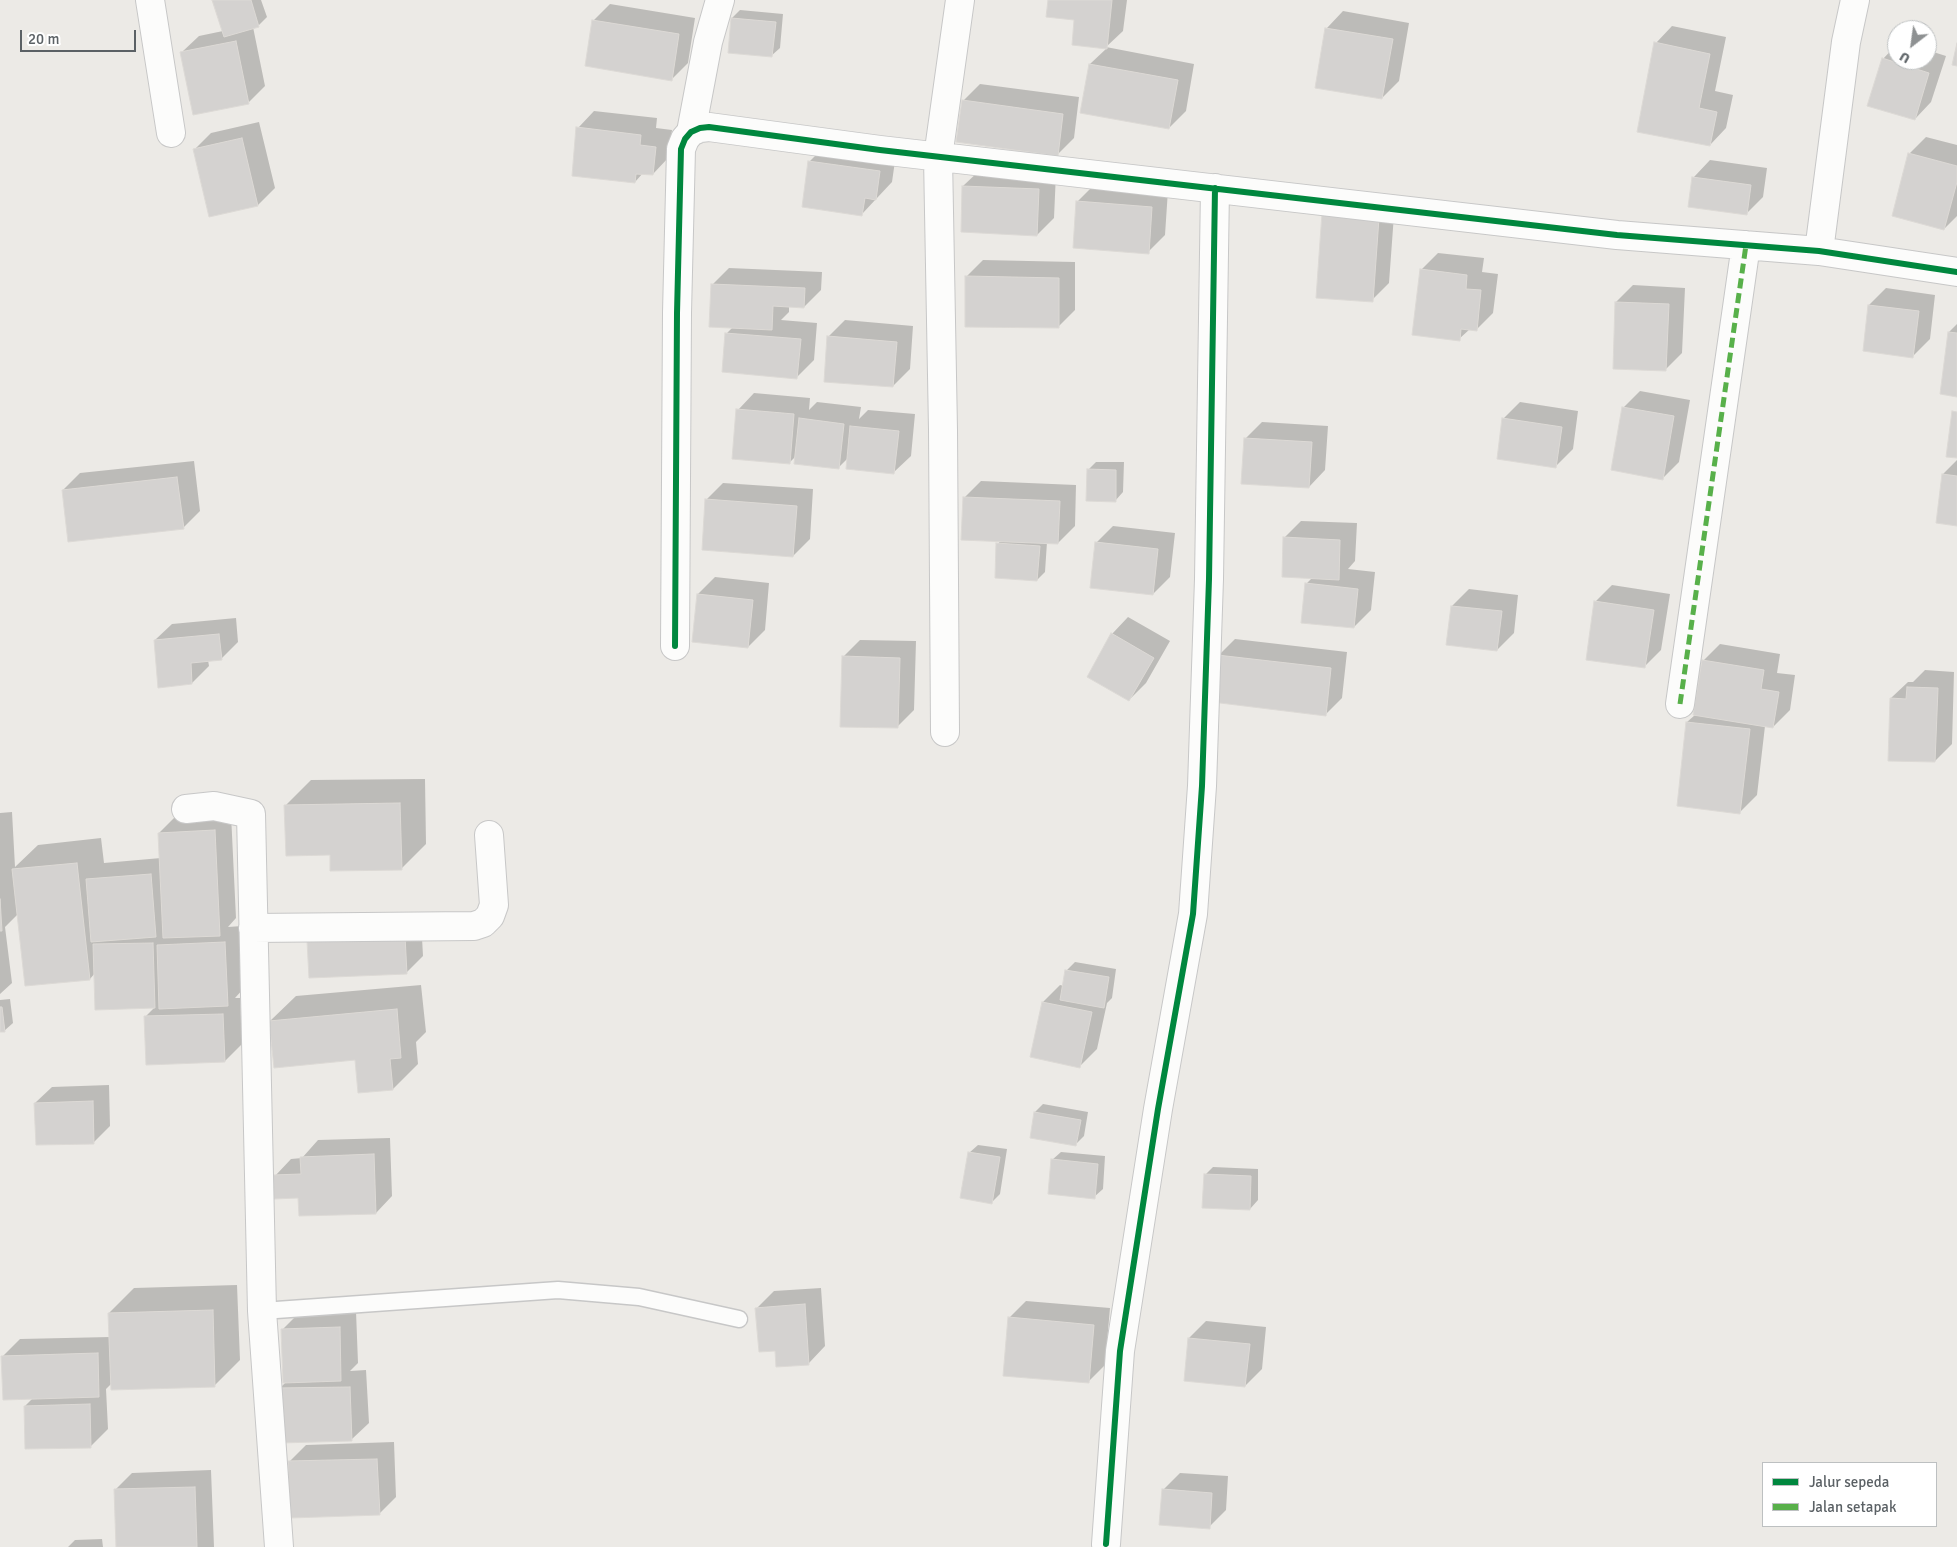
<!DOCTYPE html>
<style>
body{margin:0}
#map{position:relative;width:1957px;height:1547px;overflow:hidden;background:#eceae6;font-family:Signika,sans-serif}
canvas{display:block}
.legend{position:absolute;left:1762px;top:1462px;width:175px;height:65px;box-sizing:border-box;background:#fff;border:1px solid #bdc0c1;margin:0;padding:6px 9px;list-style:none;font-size:15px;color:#5b6165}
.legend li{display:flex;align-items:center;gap:10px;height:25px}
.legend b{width:25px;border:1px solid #bdc0c1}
.north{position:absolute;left:1887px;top:20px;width:50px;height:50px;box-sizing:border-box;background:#fff;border:1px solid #bdc0c1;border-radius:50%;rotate:210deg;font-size:14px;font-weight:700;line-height:20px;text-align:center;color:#5b6165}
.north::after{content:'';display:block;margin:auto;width:18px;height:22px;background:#8e9192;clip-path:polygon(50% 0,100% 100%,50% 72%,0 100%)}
.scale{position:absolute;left:20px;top:30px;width:116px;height:22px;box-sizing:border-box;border:2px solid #5b6165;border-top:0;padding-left:6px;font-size:15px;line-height:18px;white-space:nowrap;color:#5b6165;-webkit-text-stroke:4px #fff;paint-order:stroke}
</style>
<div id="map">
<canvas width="1957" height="1547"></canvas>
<ul class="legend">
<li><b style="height:6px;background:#00873e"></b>Jalur sepeda</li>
<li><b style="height:6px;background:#58b04a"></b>Jalan setapak</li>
</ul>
<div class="north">U</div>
<div class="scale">20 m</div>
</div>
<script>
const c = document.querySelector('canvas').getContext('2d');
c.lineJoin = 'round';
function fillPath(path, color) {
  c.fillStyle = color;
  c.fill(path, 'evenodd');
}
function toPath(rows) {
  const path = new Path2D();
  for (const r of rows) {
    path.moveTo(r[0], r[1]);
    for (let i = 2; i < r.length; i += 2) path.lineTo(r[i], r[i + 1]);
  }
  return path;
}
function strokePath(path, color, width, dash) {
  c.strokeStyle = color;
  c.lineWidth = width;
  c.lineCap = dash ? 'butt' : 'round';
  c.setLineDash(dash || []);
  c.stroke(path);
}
const shadow = toPath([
 [213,0,261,0,267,17,259,25,253,27,265,86,248,103,182,52,199,36,223,31],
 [1049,0,1127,0,1123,31,1106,47,1194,64,1186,111,1169,128,1090,64,1107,48,1073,44,1076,19],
 [610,4,695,18,688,63,671,80,594,20],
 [740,10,783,14,780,48,771,56,729,52,732,18],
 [1343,11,1409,23,1399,81,1382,98,1327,28],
 [1672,26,1726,37,1715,91,1733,95,1726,128,1710,145,1656,43],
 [1897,44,1897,60,1927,60,1927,50,1946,56,1931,102,1915,119,1883,59],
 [980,84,1079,97,1074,138,1057,155,963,101],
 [594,111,657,118,656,128,672,130,669,157,653,174,643,173,635,182,578,128],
 [259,122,275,188,258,205,210,216,194,150,211,133],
 [1926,137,1957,145,1957,216,1944,229,1909,154],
 [826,145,896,154,892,182,862,214,809,162],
 [1710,160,1767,168,1763,197,1746,214,1694,177],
 [980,170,1056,173,1054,218,1037,235,963,186],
 [1094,185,1168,190,1165,235,1148,252,1077,202],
 [1395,201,1389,283,1372,300,1318,297],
 [1438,253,1484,258,1482,272,1498,274,1493,313,1476,330,1470,329,1459,339,1421,270],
 [983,260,1075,262,1075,310,1058,327,966,277],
 [729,268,822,272,821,290,804,307,789,306,789,312,781,320,817,323,814,360,797,377,727,333,733,327,712,285],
 [1633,285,1685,288,1682,353,1665,370,1616,302],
 [1886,288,1935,295,1930,339,1913,356,1869,305],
 [845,320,913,326,910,369,893,386,828,337],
 [1957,324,1957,395,1949,332],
 [1640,391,1690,400,1679,462,1662,479,1623,408],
 [754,393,810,398,809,410,817,402,861,407,859,419,868,410,915,414,911,456,894,472,848,458,838,468,796,456,789,463,738,410],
 [1520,402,1578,411,1573,449,1556,466,1503,419],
 [1262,422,1328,426,1325,470,1309,487,1245,439],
 [1957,460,1957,525,1943,474],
 [194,461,200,511,183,528,63,490,80,473],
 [1096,462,1124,462,1123,492,1115,501,1088,470],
 [981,481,1076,485,1075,526,1058,543,1047,542,1045,572,1037,580,998,544,1001,540,964,498],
 [723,483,813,489,810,539,793,556,706,500],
 [1301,521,1357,523,1355,561,1348,569,1375,572,1371,610,1354,627,1306,584,1313,577,1284,538],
 [1113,526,1175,533,1170,577,1153,594,1096,543],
 [715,577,769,583,765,630,748,647,698,594],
 [1612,585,1670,594,1661,650,1644,667,1595,602],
 [1469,589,1518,595,1514,633,1497,650,1452,606],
 [1128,617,1170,641,1146,683,1129,700,1112,634],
 [236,618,238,642,221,659,208,660,209,666,192,683,155,640,172,624],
 [1235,639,1347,652,1342,698,1326,714,1218,656],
 [860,640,916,641,914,710,897,727,843,657],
 [1720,644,1780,654,1777,673,1795,675,1790,710,1773,727,1765,726,1757,795,1740,812,1687,722,1695,715,1703,661],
 [1925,670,1954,672,1952,744,1935,761,1891,698,1908,682,1913,682],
 [425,779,426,844,401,869,331,854,286,805,311,780],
 [12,812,15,867,38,845,101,838,104,863,161,858,159,833,176,816,231,814,236,918,228,927,242,926,244,988,235,998,240,998,242,1044,225,1061,145,1017,155,1007,95,973,90,979,18,914,5,927,12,983,0,994,0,813],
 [421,919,423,956,406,973,325,924],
 [1075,962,1116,969,1112,998,1107,1003,1097,1049,1080,1066,1031,1056,1043,1002,1060,985,1064,986,1066,971],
 [421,985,426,1032,416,1042,418,1064,393,1089,356,1059,270,1021,296,996],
 [10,999,13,1023,4,1031,0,1031,0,1000],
 [109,1085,110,1126,93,1143,35,1103,52,1087],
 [1043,1104,1088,1112,1084,1136,1076,1144,1035,1112],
 [390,1138,392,1196,376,1213,299,1197,275,1176,291,1159,302,1158,318,1140],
 [978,1145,1007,1149,1000,1194,992,1202,969,1153],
 [1061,1152,1105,1156,1103,1189,1094,1197,1052,1160],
 [1213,1167,1258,1169,1258,1200,1250,1209,1205,1175],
 [237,1285,240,1360,215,1385,112,1383,106,1389,108,1429,91,1446,25,1406,33,1398,3,1356,20,1339,110,1337,109,1313,134,1288],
 [821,1288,825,1346,809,1363,757,1308,774,1291],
 [1026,1301,1110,1308,1105,1365,1088,1382,1009,1318],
 [356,1311,358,1363,350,1371,366,1370,369,1423,352,1439,279,1389,286,1382,282,1330,299,1313],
 [1206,1321,1266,1327,1262,1369,1245,1386,1189,1338],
 [394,1442,396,1497,379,1514,289,1462,306,1445],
 [211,1470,214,1547,117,1547,115,1490,132,1473],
 [1180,1473,1228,1476,1226,1510,1209,1527,1163,1490],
 [102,1539,103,1547,68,1547,75,1540]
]);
const building = toPath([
 [212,0,251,0,259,27,224,37,212,0],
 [1048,0,1112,0,1107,49,1072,45,1074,20,1046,17,1048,0],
 [731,18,776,22,772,57,728,53,731,18],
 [592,20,679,34,672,81,585,66,592,20],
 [1325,28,1393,39,1382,99,1315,88,1325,28],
 [236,41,249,104,193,115,180,52,236,41],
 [1654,42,1710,54,1699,108,1717,112,1710,146,1637,132,1654,42],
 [1957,43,1957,66,1952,65,1957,43],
 [1882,58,1929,73,1915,120,1867,106,1882,58],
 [1089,64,1178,80,1169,129,1080,113,1089,64],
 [962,100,1063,114,1058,156,956,142,962,100],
 [576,127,641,135,640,145,656,147,653,175,636,174,635,183,572,176,576,127],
 [242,138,258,206,209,217,193,149,242,138],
 [1908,153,1957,166,1957,182,1944,230,1892,216,1908,153],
 [808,161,880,171,876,200,865,198,862,216,802,207,808,161],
 [1692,177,1751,185,1747,215,1688,207,1692,177],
 [962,186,1039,189,1037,236,961,232,962,186],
 [1076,201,1152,207,1149,254,1073,248,1076,201],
 [1322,213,1379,218,1373,302,1316,298,1322,213],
 [1420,269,1467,275,1466,289,1481,290,1477,331,1461,329,1460,341,1412,335,1420,269],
 [965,276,1059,278,1059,328,965,327,965,276],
 [711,284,805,288,804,308,773,306,772,330,709,327,711,284],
 [1615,302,1669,304,1666,371,1613,369,1615,302],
 [1868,305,1919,311,1913,358,1863,351,1868,305],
 [1948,332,1957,333,1957,397,1940,394,1948,332],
 [725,333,801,339,797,379,722,372,725,333],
 [827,336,897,342,893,387,824,382,827,336],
 [1622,407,1674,416,1663,480,1611,470,1622,407],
 [736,409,794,414,790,464,732,459,736,409],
 [1952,411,1957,412,1957,458,1946,457,1952,411],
 [799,418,844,424,839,469,794,464,799,418],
 [1502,418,1562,427,1556,468,1497,459,1502,418],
 [850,426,899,431,894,474,846,469,850,426],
 [1244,438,1312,442,1309,488,1241,484,1244,438],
 [1087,469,1116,470,1116,502,1086,501,1087,469],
 [1942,474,1957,476,1957,526,1936,523,1942,474],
 [177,477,184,529,68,542,62,490,177,477],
 [963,497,1060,501,1058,544,961,540,963,497],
 [705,499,797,506,793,557,702,550,705,499],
 [1283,537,1340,540,1339,580,1282,577,1283,537],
 [1095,542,1158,549,1153,595,1090,588,1095,542],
 [996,543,1040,546,1037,581,995,578,996,543],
 [1305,583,1358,589,1354,628,1301,623,1305,583],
 [697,594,753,600,748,648,692,642,697,594],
 [1594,601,1654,610,1645,668,1586,660,1594,601],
 [1451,606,1502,611,1497,651,1446,645,1451,606],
 [1111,633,1154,658,1129,701,1087,677,1111,633],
 [219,634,222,660,191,663,192,684,158,688,154,640,219,634],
 [1217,655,1331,668,1326,716,1212,702,1217,655],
 [842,656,900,658,898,728,840,727,842,656],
 [1702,660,1764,670,1761,689,1779,692,1773,728,1693,715,1702,660],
 [1907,687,1938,688,1935,762,1888,761,1890,698,1906,699,1907,687],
 [1686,722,1750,729,1740,814,1677,806,1686,722],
 [400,803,402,870,330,871,330,855,286,856,284,805,400,803],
 [215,830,220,936,163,938,158,833,215,830],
 [77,863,90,980,25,986,12,869,77,863],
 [151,874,156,937,91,942,86,879,151,874],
 [0,899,2,931,0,931,0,899],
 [405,936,407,974,309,978,307,941,405,936],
 [225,942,228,1006,159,1009,157,945,225,942],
 [153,943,155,1008,95,1010,93,944,153,943],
 [1065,970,1109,977,1104,1008,1060,1000,1065,970],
 [1042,1002,1092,1012,1080,1068,1030,1057,1042,1002],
 [0,1007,2,1007,5,1032,0,1032,0,1007],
 [397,1009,401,1058,390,1059,393,1090,358,1093,355,1060,274,1068,269,1021,397,1009],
 [223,1014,225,1062,146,1065,144,1016,223,1014],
 [93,1101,94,1144,36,1145,34,1103,93,1101],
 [1034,1112,1081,1120,1076,1146,1030,1138,1034,1112],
 [968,1152,1000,1157,992,1204,960,1198,968,1152],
 [374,1154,376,1214,299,1216,298,1198,274,1199,273,1175,301,1174,300,1157,374,1154],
 [1051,1159,1098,1164,1095,1199,1048,1194,1051,1159],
 [1204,1174,1251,1176,1250,1210,1202,1208,1204,1174],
 [805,1304,809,1365,776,1367,775,1351,759,1352,755,1308,805,1304],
 [213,1310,215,1387,111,1390,108,1313,213,1310],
 [1008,1317,1094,1325,1089,1383,1003,1376,1008,1317],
 [340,1327,341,1381,283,1383,281,1329,340,1327],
 [1188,1338,1250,1344,1245,1387,1184,1381,1188,1338],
 [98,1353,99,1397,3,1400,1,1356,98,1353],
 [350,1387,352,1441,280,1443,278,1388,350,1387],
 [90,1404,91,1448,25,1449,24,1406,90,1404],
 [377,1459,380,1515,290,1518,288,1461,377,1459],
 [195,1487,197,1547,116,1547,114,1489,195,1487],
 [1162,1489,1212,1493,1210,1529,1159,1525,1162,1489]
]);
const service = toPath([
 [262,1311,558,1290,639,1297,739,1319]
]);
const minor = toPath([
 [150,0,171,133],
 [691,132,708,42,720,0],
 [1819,251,1846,42,1855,0],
 [675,646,677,313,681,149,685,139,691,132,700,128,709,127,880,150,1617,235,1819,251,1957,272],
 [1680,704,1746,245],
 [945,732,943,430,938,157,960,0],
 [186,809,214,806,251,814,262,1311,279,1547],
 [253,928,474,926,483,923,490,916,494,905,489,835],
 [1106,1544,1120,1351,1158,1109,1193,914,1202,786,1209,579,1215,188]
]);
const quiet = toPath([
 [1680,704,1746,245]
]);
const cycleway = toPath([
 [675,646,677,313,681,149,685,139,691,132,700,128,709,127,880,150,1617,235,1819,251,1957,272],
 [1106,1544,1120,1351,1158,1109,1193,914,1202,786,1209,579,1215,188]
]);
fillPath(shadow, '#0003');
fillPath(building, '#d4d2d0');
strokePath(building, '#dcd9d5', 1);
strokePath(service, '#c7c7c7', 19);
strokePath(minor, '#c7c7c7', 30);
strokePath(service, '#fcfcfb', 16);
strokePath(minor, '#fcfcfb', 28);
strokePath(quiet, '#58b04a', 5, [10, 5]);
strokePath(cycleway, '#00873e', 6);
</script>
